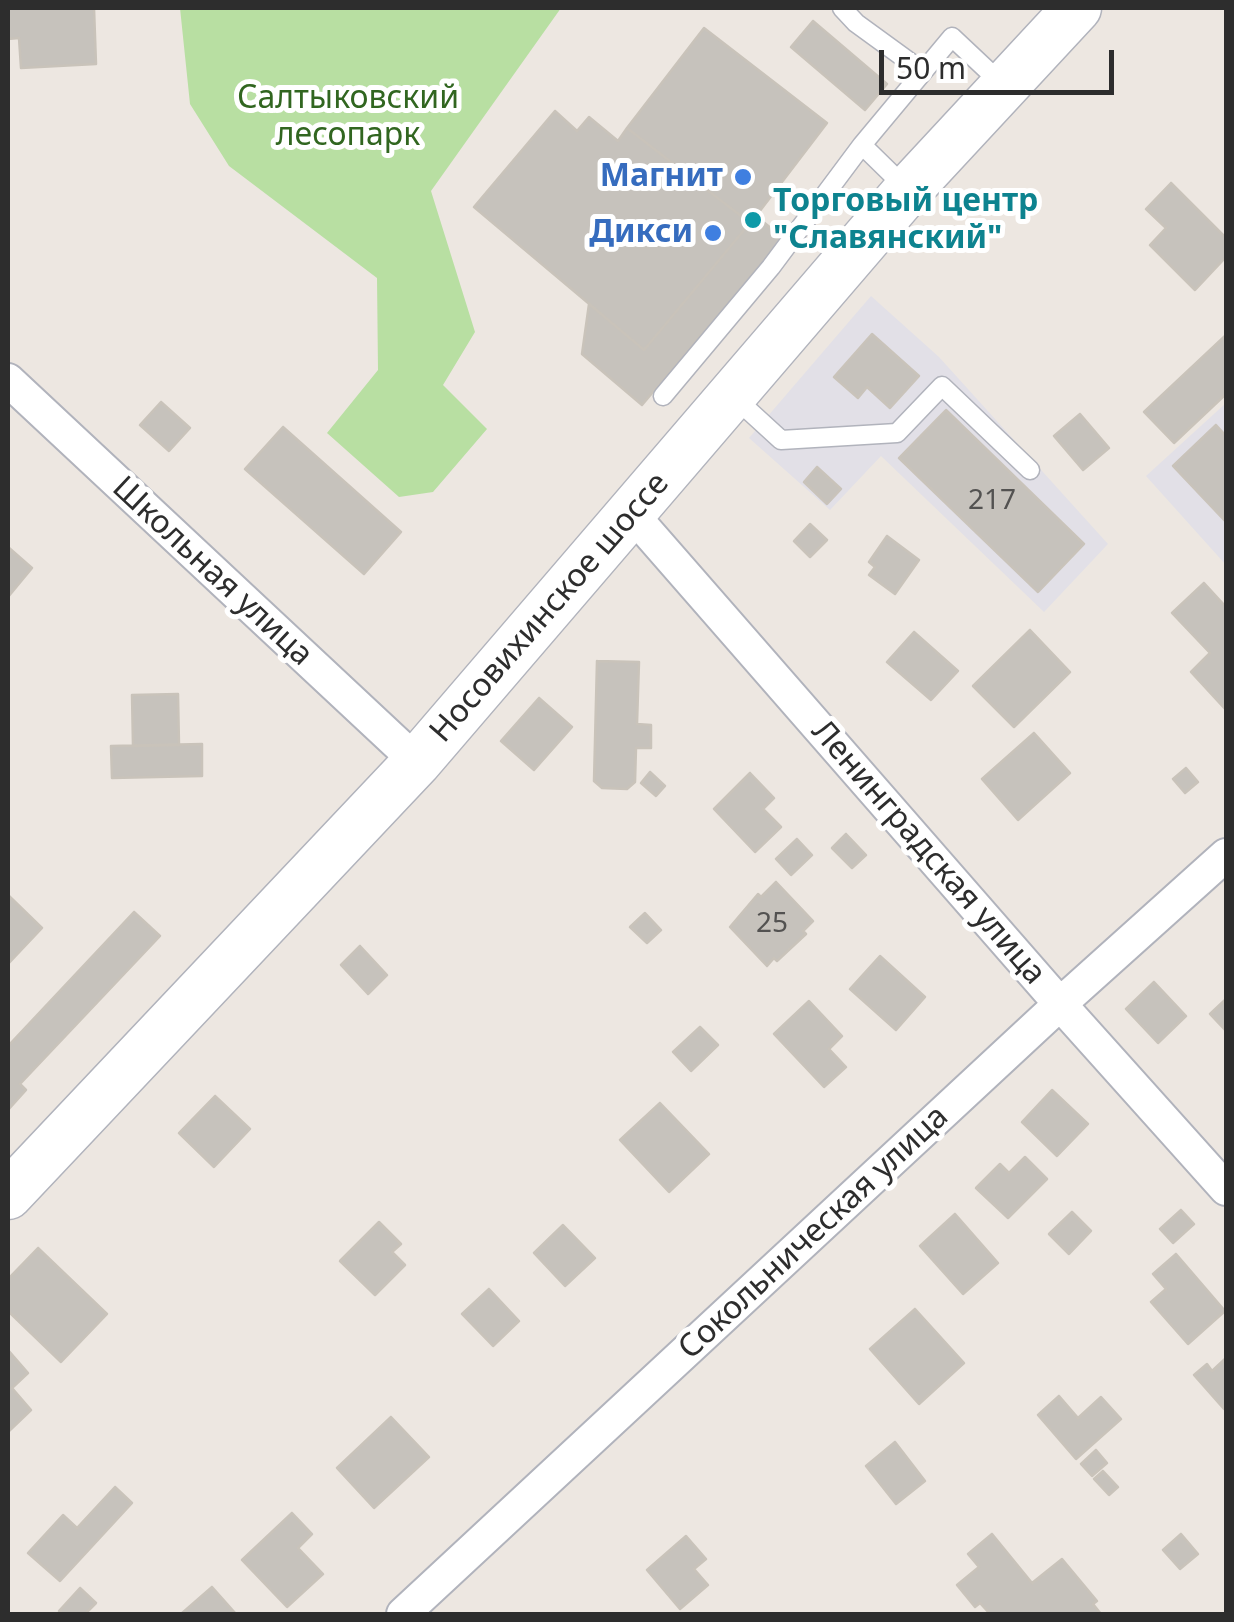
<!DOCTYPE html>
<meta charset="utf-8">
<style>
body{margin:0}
#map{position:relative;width:1234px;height:1622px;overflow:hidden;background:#ede7e1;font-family:"Noto Sans",sans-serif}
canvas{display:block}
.frame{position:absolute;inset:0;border:10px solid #2d2d2d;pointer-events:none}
.scale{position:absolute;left:879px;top:50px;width:235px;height:45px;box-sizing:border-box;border:5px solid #2d2d2d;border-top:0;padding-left:12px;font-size:30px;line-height:35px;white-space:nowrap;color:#2d2d2d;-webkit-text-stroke:8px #fff;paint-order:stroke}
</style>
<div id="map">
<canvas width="1234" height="1622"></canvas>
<div class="frame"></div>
<div class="scale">50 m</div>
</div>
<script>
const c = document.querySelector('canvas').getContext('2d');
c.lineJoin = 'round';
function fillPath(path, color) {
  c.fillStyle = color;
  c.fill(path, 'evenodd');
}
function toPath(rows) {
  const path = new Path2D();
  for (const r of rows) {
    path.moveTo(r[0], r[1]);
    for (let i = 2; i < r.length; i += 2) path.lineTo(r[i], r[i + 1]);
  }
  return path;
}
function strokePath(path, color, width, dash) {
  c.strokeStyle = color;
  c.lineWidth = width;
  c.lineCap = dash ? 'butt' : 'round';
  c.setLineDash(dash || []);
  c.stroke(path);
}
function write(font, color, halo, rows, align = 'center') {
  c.font = font + ' "Noto Sans",sans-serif';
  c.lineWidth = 10;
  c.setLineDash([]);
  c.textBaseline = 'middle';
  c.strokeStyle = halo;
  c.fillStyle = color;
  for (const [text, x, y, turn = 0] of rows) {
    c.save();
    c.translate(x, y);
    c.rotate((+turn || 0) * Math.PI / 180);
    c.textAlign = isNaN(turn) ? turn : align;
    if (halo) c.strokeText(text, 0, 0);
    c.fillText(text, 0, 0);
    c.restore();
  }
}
const industrial = toPath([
 [871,296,939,357,1108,544,1044,612,881,456,830,510,749,438],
 [1226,403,1226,565,1146,476]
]);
const green = toPath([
 [180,8,561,8,431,191,475,332,443,385,487,429,433,492,399,497,327,433,378,370,377,278,229,166,190,104]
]);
const building = toPath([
 [8,8,94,8,96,64,21,68,19,38,8,39,8,8],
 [813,21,887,84,865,110,791,47,813,21],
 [704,28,827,123,756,216,783,238,642,405,582,354,589,304,644,350,750,223,627,128,704,28],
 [555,111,577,131,589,117,618,141,627,128,750,223,644,350,474,207,555,111],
 [1171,183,1226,238,1226,257,1195,290,1150,245,1166,228,1146,209,1171,183],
 [872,334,919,376,890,408,867,387,858,398,834,377,872,334],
 [1226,335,1226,394,1174,443,1144,412,1226,335],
 [161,402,190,428,169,451,140,425,161,402],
 [946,410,1084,544,1038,592,899,458,946,410],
 [1080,414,1109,448,1083,470,1054,436,1080,414],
 [1216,425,1226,436,1226,522,1173,466,1216,425],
 [283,427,401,532,364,574,245,469,283,427],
 [817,467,841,489,827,504,804,482,817,467],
 [810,524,827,540,810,557,794,541,810,524],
 [887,536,919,560,895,594,869,575,875,567,869,562,887,536],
 [8,547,32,568,8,597,8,547],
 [1204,583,1226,607,1226,710,1191,672,1210,653,1172,613,1204,583],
 [1030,630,1070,672,1014,727,973,686,1030,630],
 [914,632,958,671,931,700,887,662,914,632],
 [597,661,639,662,637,724,651,725,651,748,636,748,635,782,627,789,602,788,594,781,597,661],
 [178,694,179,745,133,746,132,695,178,694],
 [539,698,572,727,534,770,501,741,539,698],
 [1034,733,1070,773,1018,820,982,779,1034,733],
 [202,744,202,776,112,778,111,746,202,744],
 [1186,768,1198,782,1185,793,1173,779,1186,768],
 [650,772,665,786,656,796,641,783,650,772],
 [750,773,774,798,763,809,781,827,755,852,714,809,750,773],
 [846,834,866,855,852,868,832,848,846,834],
 [797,839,812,855,791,875,776,859,797,839],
 [776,882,813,921,803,931,806,934,777,961,774,958,767,966,730,927,758,894,761,897,776,882],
 [8,895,42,928,8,964,8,895],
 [134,912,160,936,20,1084,26,1090,8,1110,8,1046,134,912],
 [645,913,661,930,647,943,630,927,645,913],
 [360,946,387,975,368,994,341,965,360,946],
 [880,956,925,997,896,1030,850,989,880,956],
 [1154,982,1186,1016,1158,1043,1126,1009,1154,982],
 [1226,999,1226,1031,1210,1014,1226,999],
 [809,1001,842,1036,829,1049,846,1067,824,1087,774,1034,809,1001],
 [700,1027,718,1045,691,1071,673,1052,700,1027],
 [1052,1090,1088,1124,1057,1156,1022,1122,1052,1090],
 [215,1096,250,1129,214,1167,179,1133,215,1096],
 [660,1103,709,1154,669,1192,620,1140,660,1103],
 [1025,1157,1047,1179,1008,1218,976,1188,1000,1164,1009,1173,1025,1157],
 [1181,1210,1194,1224,1173,1243,1160,1229,1181,1210],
 [1072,1212,1091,1231,1069,1254,1049,1234,1072,1212],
 [955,1214,998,1263,963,1294,920,1246,955,1214],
 [379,1222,401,1244,392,1252,405,1265,375,1295,340,1261,379,1222],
 [563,1225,595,1258,565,1286,534,1253,563,1225],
 [38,1248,107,1314,61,1362,8,1311,8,1279,38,1248],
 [1176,1254,1225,1311,1188,1344,1151,1302,1166,1289,1153,1274,1176,1254],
 [489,1289,519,1321,493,1346,462,1314,489,1289],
 [915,1309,964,1363,919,1404,870,1349,915,1309],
 [8,1350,28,1373,12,1388,31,1410,8,1432,8,1350],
 [1226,1358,1226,1408,1224,1409,1194,1375,1207,1364,1212,1371,1226,1358],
 [1059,1396,1078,1418,1101,1397,1121,1419,1076,1459,1038,1415,1059,1396],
 [391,1417,429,1457,374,1508,337,1468,391,1417],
 [895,1442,925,1481,896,1504,866,1466,895,1442],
 [1096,1450,1107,1463,1092,1476,1081,1464,1096,1450],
 [1103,1471,1118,1487,1109,1495,1094,1479,1103,1471],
 [115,1487,132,1503,60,1581,28,1553,63,1515,77,1528,115,1487],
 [292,1513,312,1534,298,1548,323,1574,287,1607,242,1560,292,1513],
 [992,1534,1032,1583,1062,1559,1097,1601,1093,1604,1101,1614,990,1614,980,1603,975,1607,957,1585,979,1567,968,1554,992,1534],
 [1181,1534,1198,1554,1180,1569,1163,1550,1181,1534],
 [686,1536,706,1559,694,1569,708,1585,680,1609,647,1570,686,1536],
 [212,1587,236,1614,181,1614,212,1587],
 [80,1588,96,1603,85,1614,63,1614,59,1611,80,1588]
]);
const service = toPath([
 [842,8,856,23,922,71],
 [862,145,908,190],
 [663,396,771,267,862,145,952,37,1002,84],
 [734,397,781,440,897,433,942,386,1030,470]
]);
const minor = toPath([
 [8,380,417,762],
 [632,514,1060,1004,1226,1189],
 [403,1614,1060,1004,1226,855]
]);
const secondary = toPath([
 [8,1195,417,762,908,190,1077,8]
]);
const markers = [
 [743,177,10,"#3f7fe0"],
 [753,220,10,"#0f9aa8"],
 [713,233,10,"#3f7fe0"]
];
const numberNames = [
 ["217",992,501],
 ["25",772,924]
];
const parkNames = [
 ["Салтыковский",348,99],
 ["лесопарк",348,136]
];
const shopNames = [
 ["Магнит",723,177],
 ["Дикси",693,233]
];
const cultureNames = [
 ["Торговый центр",773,202],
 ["\"Славянский\"",773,239]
];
const streetNames = [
 ["Школьная улица",212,572,43],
 ["Носовихинское шоссе",550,608,-49],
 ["Ленинградская улица",928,853,49],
 ["Сокольническая улица",814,1233,-43]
];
fillPath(industrial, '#e2e0e7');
fillPath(green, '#b8dfa2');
fillPath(building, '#c6c2bc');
strokePath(building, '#c9c3ba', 2.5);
strokePath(service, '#b1b3bc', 21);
strokePath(minor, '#b1b3bc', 36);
strokePath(secondary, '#b1b3bc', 51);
strokePath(service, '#fff', 18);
strokePath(minor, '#fff', 32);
strokePath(secondary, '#fff', 48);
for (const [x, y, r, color] of markers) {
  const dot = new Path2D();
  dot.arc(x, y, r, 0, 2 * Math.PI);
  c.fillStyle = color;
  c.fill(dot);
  strokePath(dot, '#fff', 4);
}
write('28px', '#535251', null, numberNames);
write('32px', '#316620', '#fff', parkNames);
write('bold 32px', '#366cbe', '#fff', shopNames, 'right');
write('bold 32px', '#0d838f', '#fff', cultureNames, 'left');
write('32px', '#2d2d2d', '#fff', streetNames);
</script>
